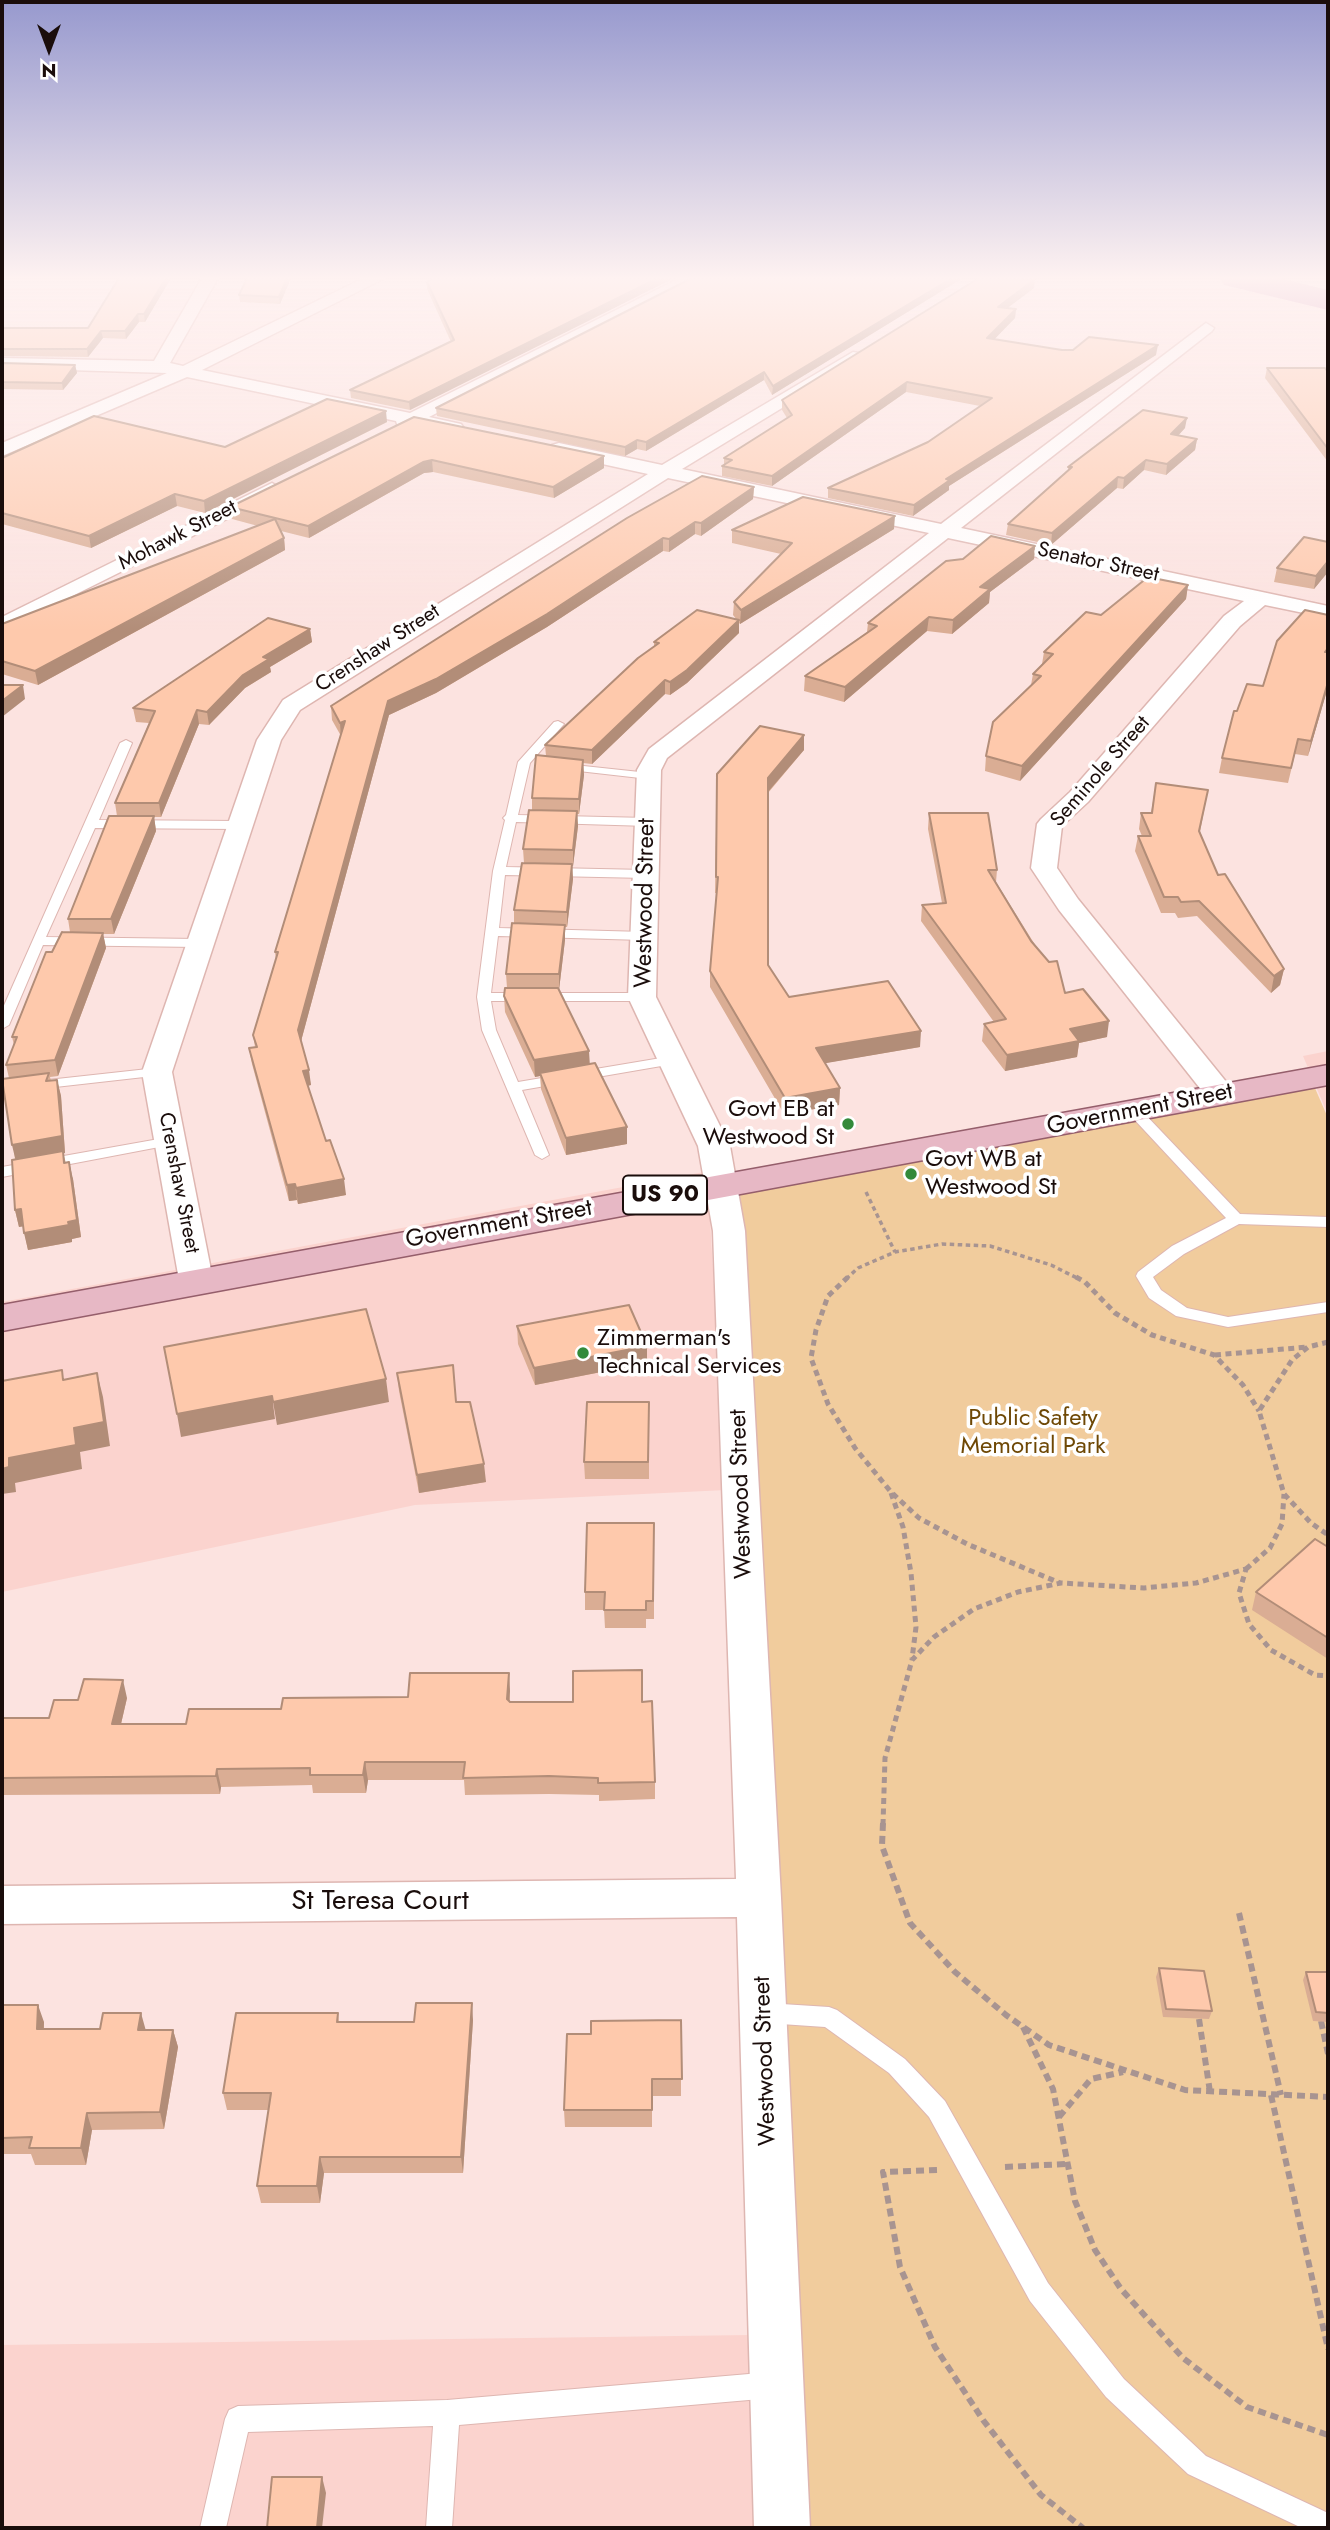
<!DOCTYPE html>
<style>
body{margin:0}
#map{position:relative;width:1330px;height:2530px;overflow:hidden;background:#fce3e0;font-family:Jost,sans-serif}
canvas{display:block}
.frame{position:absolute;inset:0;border:4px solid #1a0d0b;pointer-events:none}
.north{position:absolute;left:14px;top:14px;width:70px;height:70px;-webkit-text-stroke:5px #fff;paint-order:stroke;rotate:180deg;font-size:19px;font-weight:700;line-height:28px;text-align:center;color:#1a0d0b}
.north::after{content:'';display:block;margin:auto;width:24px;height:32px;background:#1a0d0b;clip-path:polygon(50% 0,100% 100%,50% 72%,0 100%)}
</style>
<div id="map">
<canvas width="1330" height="2530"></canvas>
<div class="frame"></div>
<div class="north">N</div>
</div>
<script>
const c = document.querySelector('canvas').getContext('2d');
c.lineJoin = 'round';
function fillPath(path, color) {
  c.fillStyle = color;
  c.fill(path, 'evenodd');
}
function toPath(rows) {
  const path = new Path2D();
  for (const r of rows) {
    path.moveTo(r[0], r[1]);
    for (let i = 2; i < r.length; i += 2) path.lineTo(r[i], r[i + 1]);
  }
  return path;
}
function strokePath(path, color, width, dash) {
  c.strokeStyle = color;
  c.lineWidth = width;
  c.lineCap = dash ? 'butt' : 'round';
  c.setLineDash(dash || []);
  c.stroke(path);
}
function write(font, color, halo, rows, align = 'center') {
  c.font = font + ' Jost,sans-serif';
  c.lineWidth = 7;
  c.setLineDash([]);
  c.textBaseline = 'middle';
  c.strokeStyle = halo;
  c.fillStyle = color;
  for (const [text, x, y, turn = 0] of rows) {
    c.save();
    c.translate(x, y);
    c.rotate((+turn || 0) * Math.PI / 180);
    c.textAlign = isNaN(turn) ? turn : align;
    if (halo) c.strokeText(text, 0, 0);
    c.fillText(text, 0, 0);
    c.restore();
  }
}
const built = toPath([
 [1328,1051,1328,1115,1303,1056],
 [704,1172,710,1220,726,1490,415,1505,2,1592,2,1302],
 [751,2335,754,2528,2,2528,2,2345]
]);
const green = toPath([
 [1311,1079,1328,1118,1328,2528,782,2528,764,2013,722,1185]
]);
const river = toPath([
 [1220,278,1279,278,1328,290,1328,310,1224,285,1220,278]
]);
const pathFar2 = toPath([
 [866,1192,895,1252],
 [846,1279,858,1268,895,1252,942,1244,990,1246,1051,1265,1079,1279]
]);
const pathFar1 = toPath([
 [848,1277,828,1296,816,1330,811,1358,828,1404,855,1448,891,1492,919,1518,967,1544,1060,1583],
 [1076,1277,1085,1282,1115,1313,1152,1335,1214,1355,1243,1385,1259,1411],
 [1328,1342,1308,1347,1292,1360,1259,1411,1284,1494,1311,1523,1328,1535],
 [1215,1355,1308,1347],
 [891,1493,903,1527,911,1573,916,1627,912,1659],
 [1246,1569,1270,1548,1282,1524,1284,1494],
 [883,1825,885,1758,912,1660,934,1637,974,1609,1018,1592,1061,1583,1144,1588,1196,1583,1246,1569,1239,1593,1249,1624,1271,1650,1315,1675,1328,1676]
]);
const path = toPath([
 [883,1823,882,1846,910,1923,955,1972,1006,2015,1049,2045,1185,2090,1328,2097],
 [1239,1913,1281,2095],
 [1199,2019,1210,2092],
 [1321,2021,1328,2054],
 [1023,2027,1053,2089,1075,2201,1095,2250,1121,2289,1183,2358,1247,2407,1328,2435],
 [1271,2095,1328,2349],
 [1059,2117,1091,2079,1123,2072],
 [1005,2167,1067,2164],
 [937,2170,883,2172,900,2267,935,2347,983,2420,1041,2495,1083,2528]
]);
const service = toPath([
 [558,721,564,724,530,763,518,815,648,818,654,822,648,826,516,822,506,867,646,870,652,874,646,878,505,875,499,928,644,932,650,936,644,940,498,936,491,993,642,993,649,997,642,1001,491,1001,496,1030,518,1082,673,1056,680,1060,673,1064,522,1090,549,1155,542,1159,535,1155,482,1030,477,997,493,871,505,820,503,818,506,815,518,762,554,722,558,721],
 [126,740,132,743,99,820,239,821,245,825,239,829,95,828,46,937,198,939,205,943,198,947,43,945,9,1025,2,1029,2,1010,120,743,126,740],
 [565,764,649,773,655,776,649,779,561,769,561,765,565,764],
 [157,1068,164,1072,162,1075,2,1093,2,1085,157,1068],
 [1136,1109,1141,1110,1240,1214,1328,1217,1328,1227,1239,1224,1184,1254,1153,1277,1161,1290,1187,1308,1228,1317,1328,1302,1328,1312,1228,1327,1176,1316,1149,1298,1136,1276,1138,1272,1172,1246,1226,1218,1131,1116,1129,1113,1136,1109],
 [170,1137,177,1141,175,1144,2,1177,2,1167,170,1137],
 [766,2003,829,2007,837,2010,905,2059,945,2101,1048,2283,1124,2379,1206,2456,1328,2513,1328,2528,1302,2528,1188,2474,1106,2397,1030,2301,929,2117,889,2073,825,2027,766,2023,758,2020,755,2013,758,2006,766,2003],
 [772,2372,781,2376,785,2385,781,2394,772,2398,459,2425,452,2528,426,2528,433,2426,248,2432,226,2528,200,2528,225,2419,229,2410,238,2406,447,2400,772,2372]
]);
const minor = toPath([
 [202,278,218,278,170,363,183,366,364,278,385,278,202,370,410,413,680,278,701,278,429,417,461,424,464,428,461,432,455,433,414,425,404,428,398,427,396,421,187,377,2,456,2,443,167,373,2,368,2,358,154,361,202,278],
 [1206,323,1214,328,1212,331,961,528,1328,606,1328,618,1265,605,1240,626,1088,802,1062,826,1057,868,1078,899,1232,1089,1236,1095,1232,1101,1221,1104,1210,1101,1059,910,1031,868,1037,824,1041,819,1070,792,1224,616,1244,601,948,538,667,758,661,770,656,997,730,1146,745,1231,781,1898,810,2528,754,2528,737,1917,2,1924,2,1886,736,1879,713,1231,698,1146,628,997,637,770,649,749,929,533,668,478,300,710,281,740,172,1072,213,1280,208,1288,196,1291,184,1288,179,1280,142,1072,257,740,283,700,648,474,552,453,550,449,552,445,559,443,662,465,853,352,859,353,861,357,859,361,682,469,941,524,1206,323],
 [272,483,282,489,279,493,2,631,2,617,272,483]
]);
const primary = toPath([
 [1328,1065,1328,1085,2,1331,2,1305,1328,1065]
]);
const wall = toPath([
 [171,278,145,322,139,322,126,339,103,338,88,357,2,356,2,328,88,328],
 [247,278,291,278,280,304,240,302,239,295],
 [674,278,410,410,351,398,350,390,451,342,427,289,427,282],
 [963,278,772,395,764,380,646,451,637,449,625,456,437,416,436,408],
 [1034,288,1007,308,1016,309,1015,318,994,339,1062,350,1156,355,949,486,949,490,913,516,828,498,828,488,928,442,980,406,906,392,772,486,722,476,722,466,724,465,724,458,787,418,782,410,782,400],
 [2,363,75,365,77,373,63,390,2,389],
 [1267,368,1328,372,1328,462,1265,378],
 [414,417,604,468,554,498,433,472,424,473,309,538,281,531,284,538,285,550,38,685,2,674,2,624,258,526,232,519,230,507],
 [387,422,205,513,177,506,91,548,2,524,2,458,225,447],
 [1185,428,1178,436,1197,439,1195,450,1166,475,1144,470,1123,489,1117,488,1051,545,1006,535,1008,524,1068,471,1068,467],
 [754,487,753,499,701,536,695,534,669,552,663,551,547,627,436,693,389,715,301,1041,311,1085,308,1086,326,1141,346,1195,298,1204,297,1200,289,1201,252,1064,249,1048,255,1047,253,1035,276,960,275,952,341,736,332,720,331,706],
 [894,529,740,624,739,623,739,633,687,683,670,695,665,694,592,764,583,763,584,775,579,814,577,814,578,826,573,866,572,866,573,879,567,927,565,927,565,940,559,990,589,1051,589,1065,627,1144,566,1155,541,1089,540,1076,535,1077,505,1012,504,996,507,988,506,974,514,923,514,910,524,863,523,849,532,810,532,798,546,756,545,745,654,647,654,642,737,620,733,615,734,602,781,554,732,543,732,530],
 [1328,542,1328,572,1314,589,1274,582,1277,568],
 [1035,546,1034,559,990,592,989,603,952,634,927,631,844,702,804,691,805,676,867,632,868,623,963,559],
 [1188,585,1186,599,1020,781,985,771,986,756,1031,685,1033,674,1042,664,1044,652,1101,615],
 [310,629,312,642,270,667,271,672,245,688,209,725,199,724,161,817,154,817,156,831,114,934,103,934,106,948,58,1076,50,1077,51,1081,57,1080,61,1096,65,1153,63,1153,66,1163,73,1179,81,1237,72,1239,72,1242,28,1250,23,1226,19,1227,15,1210,15,1160,9,1078,6,1065,14,1045,12,1037,52,952,70,932,68,919,117,816,115,803,149,723,136,722,133,708],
 [1328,687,1308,756,1295,754,1288,783,1219,773,1222,758,1237,711],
 [804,735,804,750,768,793,768,965,789,997,920,1047,825,1063,840,1088,839,1105,784,1114,710,987,710,971,717,893,715,893,717,774],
 [1156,783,1208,790,1200,832,1218,875,1284,969,1280,985,1271,993,1197,916,1178,918,1175,913,1161,913,1135,851,1138,836,1142,836,1139,829,1141,813,1151,813],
 [929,813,997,870,996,882,1065,993,1107,1037,1079,1043,1077,1057,1005,1071,982,1041,984,1024,994,1022,921,921,922,905,942,903,928,829],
 [517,1326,647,1363,535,1385,518,1344],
 [397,1373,456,1402,486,1482,419,1493,399,1391],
 [649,1402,649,1479,585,1479,584,1462],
 [654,1523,654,1619,646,1619,646,1628,605,1628,604,1610,585,1610,585,1592],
 [1328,1547,1328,1659,1252,1610,1256,1592],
 [509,1673,510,1702,642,1702,655,1782,655,1799,599,1801,599,1795,549,1794,465,1795,464,1780,368,1780,366,1793,313,1793,312,1785,221,1787,220,1794,2,1795,2,1718,49,1718,78,1700,127,1698,121,1724,186,1724,281,1709,408,1697],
 [1159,1968,1212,2011,1209,2019,1163,2017,1156,1977],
 [1306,1972,1328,1972,1328,2022,1313,2021,1303,1980],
 [2,2005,44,2022,44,2029,173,2030,178,2047,164,2129,92,2130,86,2165,35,2165,31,2154,2,2154],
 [338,2013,339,2022,414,2022,473,2020,463,2173,324,2173,320,2203,261,2203,257,2186,269,2110,227,2110,223,2093],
 [681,2020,681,2096,652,2096,652,2127,565,2127,564,2110,591,2034]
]);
const shadedWall = toPath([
 [166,278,171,278,145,322,144,314],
 [287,278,291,278,280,304,279,297],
 [658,278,674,278,410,410,409,402],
 [952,278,963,278,772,395,773,386],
 [1035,279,1034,288,997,316,998,307],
 [1016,309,1015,318,986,348,987,338],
 [138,314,139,322,126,339,125,331],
 [101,331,103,338,88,357,87,349],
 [1158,345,1156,355,949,486,949,490,913,516,914,505,946,479],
 [75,365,77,373,63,390,62,383],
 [764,372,764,380,646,451,646,442],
 [907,382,906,392,772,486,772,476],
 [386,411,387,422,205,513,204,501],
 [1187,418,1185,428,1169,445,1171,434],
 [1197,439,1195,450,1166,475,1167,464],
 [637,440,637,449,625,456,625,447],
 [604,456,604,468,554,498,553,487],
 [432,460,433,472,424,473,309,538,308,526,423,462],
 [1146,460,1144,470,1123,489,1124,478],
 [1118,477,1117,488,1051,545,1052,533],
 [754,487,753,499,701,536,701,523],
 [175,494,177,506,91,548,89,536],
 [895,516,894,529,740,624,741,610],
 [695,522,695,534,669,552,669,539],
 [284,538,285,550,38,685,35,671],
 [663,538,663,551,547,627,436,693,389,715,300,1045,298,1030,388,701],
 [1035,546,1034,559,990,592,989,603,952,634,953,620,980,587],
 [1328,561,1328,572,1314,589,1316,576],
 [1188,585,1186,599,1020,781,1022,766],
 [929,617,927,631,844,702,845,687],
 [739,620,739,633,687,683,670,695,670,682],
 [310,629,312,642,270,667,271,672,245,688,209,725,207,712,243,675,263,657],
 [665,680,665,694,592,764,592,750],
 [1328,682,1328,687,1308,756,1311,741],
 [23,685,25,699,2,717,2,701],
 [197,710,199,724,161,817,159,803],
 [345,721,341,737,340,723],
 [804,735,804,750,767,793,768,778],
 [583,760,584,775,579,814,579,799],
 [577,811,578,826,573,866,573,850],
 [154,816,156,831,114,934,111,919],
 [572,864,573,879,567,927,567,912],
 [565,925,565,940,559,990,559,974],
 [103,933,106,948,58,1076,55,1060],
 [1284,969,1280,985,1271,993,1274,976],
 [1109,1021,1107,1037,1079,1043,1077,1057,1005,1071,1007,1055,1070,1029],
 [921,1031,920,1047,815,1065,816,1048],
 [589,1051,590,1067,540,1073,540,1076,535,1077,534,1060],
 [309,1070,311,1085,305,1086,303,1071],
 [57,1080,61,1096,65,1153,63,1153,66,1167,16,1162,12,1145],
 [840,1088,839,1105,784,1114,785,1098],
 [627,1127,627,1144,566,1155,566,1138],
 [69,1162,73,1179,81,1237,72,1239,72,1242,28,1250,24,1233],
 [344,1179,346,1195,298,1204,296,1188],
 [295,1184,297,1200,289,1201,287,1185],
 [21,1209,25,1226,19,1227,15,1210],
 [647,1346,647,1363,535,1385,534,1368],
 [97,1373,103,1397,110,1446,80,1452,82,1469,15,1483,16,1492,2,1494,2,1469,9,1458,74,1428],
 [386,1379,389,1402,277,1425,273,1402],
 [272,1396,275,1419,181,1437,177,1414],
 [484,1464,486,1482,419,1493,417,1475],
 [509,1673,510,1691,508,1717,507,1699],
 [123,1680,127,1698,117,1741,112,1724],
 [365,1762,368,1780,366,1793,363,1775],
 [217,1769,221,1787,220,1794,216,1776],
 [472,2003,473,2020,463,2173,461,2157],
 [38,2005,44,2022,43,2046,37,2029],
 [141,2013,146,2031,138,2030],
 [173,2030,178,2047,164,2129,160,2112],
 [87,2113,92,2130,86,2165,81,2148],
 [320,2157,324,2173,320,2203,317,2186],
 [322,2477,326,2493,322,2528,317,2528]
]);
const building = toPath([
 [119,278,166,278,144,314,138,314,125,331,101,331,87,349,2,349,2,328,88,328,119,278],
 [247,278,287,278,279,297,239,295,247,278],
 [434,278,658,278,409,402,350,390,454,340,427,282,434,278],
 [692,278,952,278,773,386,764,372,646,442,637,440,625,447,436,408,692,278],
 [979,278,1035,279,998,307,1016,309,987,338,1062,350,1073,350,1089,337,1158,345,946,479,950,480,914,505,828,488,928,442,992,398,907,382,772,476,722,466,732,460,724,458,792,415,782,400,979,278],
 [2,363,75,365,62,383,2,382,2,363],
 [1267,368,1325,368,1328,372,1328,449,1267,368],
 [327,399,386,411,204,501,175,494,89,536,2,513,2,458,94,416,225,447,327,399],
 [1143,410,1187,418,1171,434,1197,439,1167,464,1146,460,1124,478,1118,477,1052,533,1008,524,1072,467,1068,467,1143,410],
 [414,417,604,456,553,487,432,460,423,462,308,526,230,507,414,417],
 [702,476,754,487,701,523,695,522,669,539,663,538,547,614,436,679,388,701,298,1030,309,1070,303,1071,326,1141,330,1140,344,1179,296,1188,295,1184,287,1185,249,1048,257,1047,253,1035,278,952,275,952,345,721,340,723,331,706,627,518,702,476],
 [803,497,895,516,741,610,734,602,792,543,732,530,803,497],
 [275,519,284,538,35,671,2,661,2,624,275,519],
 [991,536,1035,546,980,587,990,589,953,620,929,617,845,687,805,676,877,626,868,623,946,561,963,559,991,536],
 [1304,537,1328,542,1328,561,1316,576,1277,568,1304,537],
 [1148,577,1188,585,1022,766,986,756,993,722,1041,676,1033,674,1053,654,1044,652,1086,612,1101,615,1148,577],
 [697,610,739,620,687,670,670,682,665,680,592,750,545,745,638,658,659,643,654,642,697,610],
 [1305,610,1328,615,1328,648,1325,652,1328,652,1328,682,1311,741,1298,739,1291,768,1222,758,1234,711,1237,711,1247,684,1263,686,1277,641,1305,610],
 [268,618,310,629,263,657,269,659,243,675,207,712,197,710,159,803,115,803,155,711,133,708,268,618],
 [2,685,23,685,2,701,2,685],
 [760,726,804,735,768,778,768,965,789,997,888,981,921,1031,816,1048,840,1088,785,1098,710,971,718,877,716,877,717,774,760,726],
 [536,755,583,760,579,799,532,798,536,755],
 [1156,783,1208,790,1199,831,1218,875,1225,874,1284,969,1274,976,1199,901,1181,902,1178,897,1164,897,1138,836,1151,836,1141,813,1152,813,1156,783],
 [529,810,577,811,573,850,523,849,529,810],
 [929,813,988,813,997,870,988,870,1031,941,1049,962,1057,961,1065,993,1083,989,1109,1021,1070,1029,1079,1041,1007,1055,984,1024,1006,1019,922,905,946,903,929,813],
 [109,816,154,816,111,919,68,919,109,816],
 [522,863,572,864,567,912,514,910,522,863],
 [512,923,565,925,559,974,506,974,512,923],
 [62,932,103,933,55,1060,6,1065,17,1037,12,1037,46,952,52,952,62,932],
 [505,988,558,988,589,1051,534,1060,504,996,505,988],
 [595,1063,627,1127,566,1138,540,1073,595,1063],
 [49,1073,46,1081,57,1080,62,1136,12,1145,2,1079,49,1073],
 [63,1151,64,1163,69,1162,77,1220,68,1222,69,1225,24,1233,21,1209,15,1210,12,1160,63,1151],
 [629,1305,647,1346,534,1368,517,1326,629,1305],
 [366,1309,386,1379,273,1402,272,1396,177,1414,164,1347,366,1309],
 [453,1365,456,1402,470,1402,484,1464,417,1475,397,1373,453,1365],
 [62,1370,63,1380,97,1373,104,1422,74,1428,76,1445,9,1458,9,1467,2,1469,2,1381,62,1370],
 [587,1402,649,1402,648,1462,584,1462,587,1402],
 [587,1523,654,1523,653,1601,646,1601,646,1610,604,1610,605,1592,585,1592,587,1523],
 [1315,1539,1328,1547,1328,1638,1256,1592,1315,1539],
 [642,1670,642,1702,652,1701,655,1782,598,1783,598,1778,549,1776,463,1778,465,1762,365,1762,363,1775,310,1775,310,1768,217,1769,216,1776,2,1778,2,1718,49,1718,54,1700,78,1700,84,1679,123,1680,112,1724,186,1724,189,1709,281,1709,283,1698,408,1697,410,1673,509,1673,507,1699,510,1702,573,1702,573,1671,642,1670],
 [1159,1968,1204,1971,1212,2011,1166,2009,1159,1968],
 [1306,1972,1328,1972,1328,2013,1316,2012,1306,1972],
 [416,2003,472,2003,461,2157,320,2157,317,2186,257,2186,271,2093,223,2093,236,2013,338,2013,337,2022,414,2022,416,2003],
 [2,2005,38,2005,37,2029,100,2029,103,2013,141,2013,138,2030,173,2030,160,2112,87,2113,81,2148,29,2148,32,2137,2,2138,2,2005],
 [681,2020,682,2079,652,2079,652,2110,564,2110,567,2034,591,2034,591,2021,681,2020],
 [272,2477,322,2477,317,2528,267,2528,272,2477]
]);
const markers = [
 [848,1124,7,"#338a3a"],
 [911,1174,7,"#338a3a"],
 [583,1353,7,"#338a3a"]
];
const farStreetnames = [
 ["Mohawk Street",178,536,-27],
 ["Senator Street",1098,563,12],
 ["Crenshaw Street",378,649,-33],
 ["Seminole Street",1101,772,-49],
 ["Crenshaw Street",178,1183,79]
];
const shields = [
 [665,1195,84]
];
const shieldNames = [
 ["US 90",665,1195]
];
const streetNames = [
 ["Westwood Street",646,903,-89],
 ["Government Street",1140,1110,-11],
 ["Government Street",499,1225,-10],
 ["Westwood Street",742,1494,-92],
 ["Westwood Street",766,2061,-92]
];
const poiNames = [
 ["Govt EB at",834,1110,"right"],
 ["Westwood St",834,1138,"right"],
 ["Govt WB at",925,1160],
 ["Westwood St",925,1188],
 ["Zimmerman's",597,1339],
 ["Technical Services",597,1367]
];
const parkNames = [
 ["Public Safety",1033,1419],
 ["Memorial Park",1033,1447]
];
const nearStreetnames = [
 ["St Teresa Court",380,1902]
];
fillPath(built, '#fbd3ce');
fillPath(green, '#f1cc9d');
fillPath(river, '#be71a8');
strokePath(service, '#deb6b1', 2);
strokePath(minor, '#deb6b1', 3);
strokePath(primary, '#955e6b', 3);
strokePath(pathFar2, '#a89491', 3.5, [4.5, 3.5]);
strokePath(pathFar1, '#a89491', 5, [6, 4.5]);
strokePath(path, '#a89491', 6, [8, 5]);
fillPath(service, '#fff');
fillPath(minor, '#fff');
fillPath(primary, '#e7b8c5');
fillPath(wall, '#daad94');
fillPath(shadedWall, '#b28d78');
fillPath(building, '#fec9ac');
strokePath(building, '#b28d78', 2);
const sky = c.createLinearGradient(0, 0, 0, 632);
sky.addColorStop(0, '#9799ce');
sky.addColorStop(0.44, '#fef2f1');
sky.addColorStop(1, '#fef2f100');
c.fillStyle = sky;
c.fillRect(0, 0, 1330, 632);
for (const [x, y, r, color] of markers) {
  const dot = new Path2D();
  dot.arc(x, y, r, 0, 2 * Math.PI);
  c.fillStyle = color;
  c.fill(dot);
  strokePath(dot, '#fff', 2.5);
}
write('21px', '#1a0d0b', '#fff', farStreetnames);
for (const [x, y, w] of shields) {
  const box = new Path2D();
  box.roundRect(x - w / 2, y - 19.5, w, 39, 5);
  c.fillStyle = '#fff';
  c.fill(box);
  strokePath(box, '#1a0d0b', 2);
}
write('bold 23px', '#1a0d0b', null, shieldNames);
write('24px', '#1a0d0b', '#fff', streetNames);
write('24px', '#1a0d0b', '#fff', poiNames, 'left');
write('24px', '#6e4805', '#fff', parkNames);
write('28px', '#1a0d0b', '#fff', nearStreetnames);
</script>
